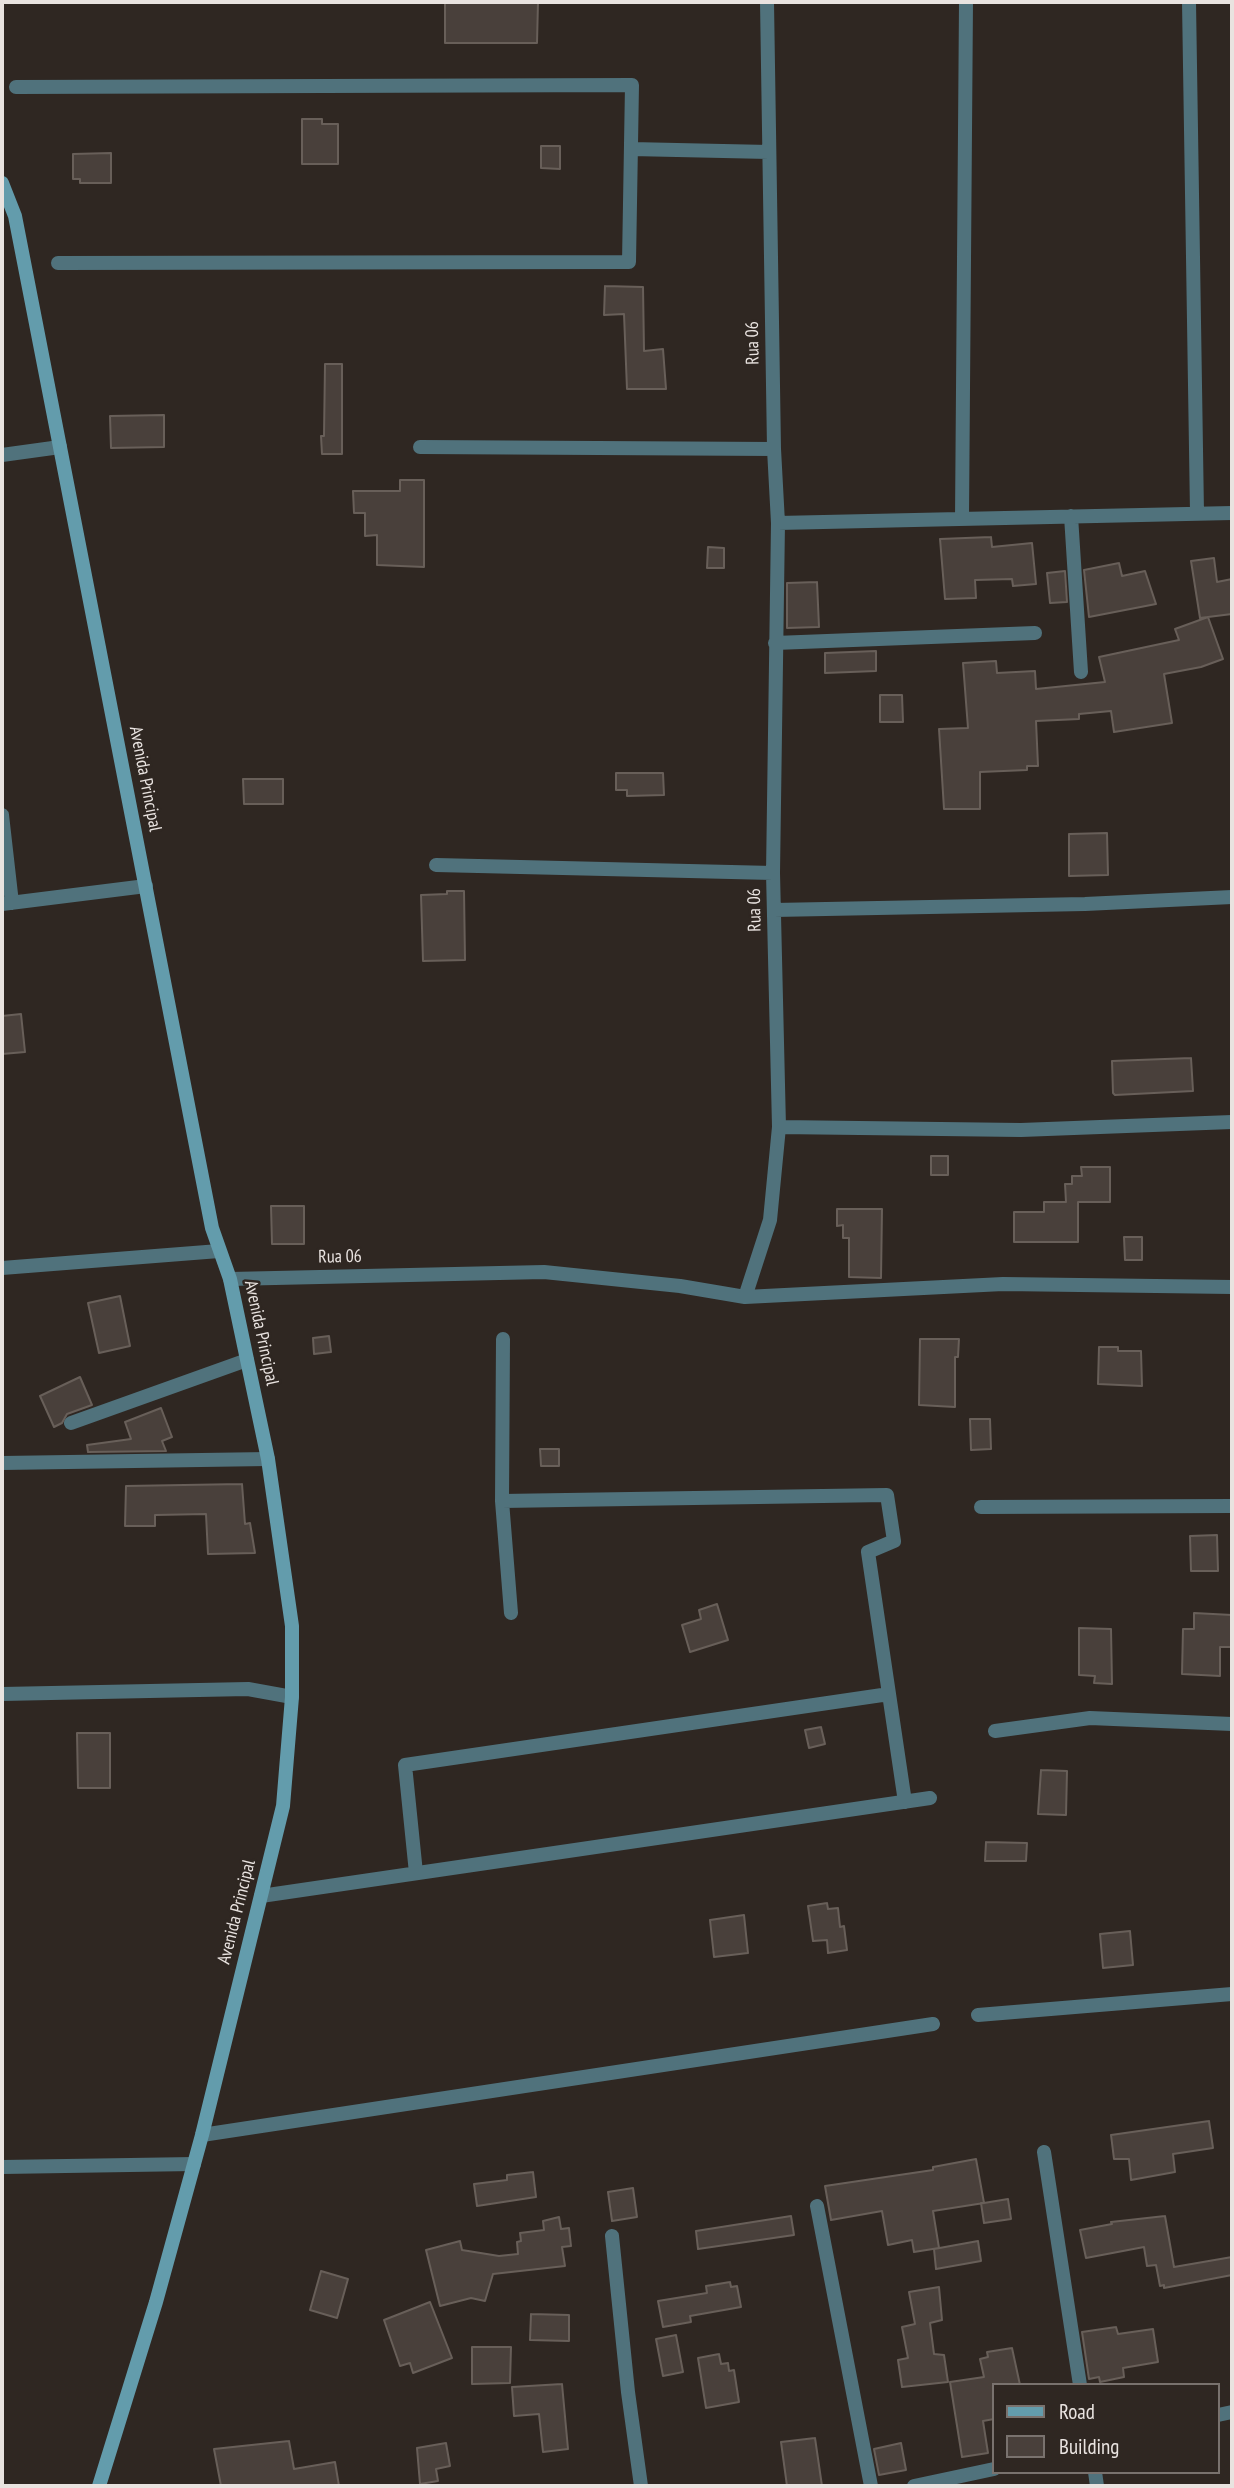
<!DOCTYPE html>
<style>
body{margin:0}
#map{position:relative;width:1234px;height:2488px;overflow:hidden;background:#2f2722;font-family:"PT Sans Narrow",sans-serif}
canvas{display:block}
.frame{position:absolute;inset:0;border:4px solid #e9e3e0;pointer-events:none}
.legend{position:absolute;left:992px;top:2383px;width:228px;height:91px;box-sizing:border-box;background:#2f2722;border:2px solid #79726e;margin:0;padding:9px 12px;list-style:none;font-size:21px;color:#e9e3e0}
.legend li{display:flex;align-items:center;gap:14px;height:35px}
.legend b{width:35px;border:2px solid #79726e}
</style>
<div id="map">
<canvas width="1234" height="2488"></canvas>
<div class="frame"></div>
<ul class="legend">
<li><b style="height:9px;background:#639cac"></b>Road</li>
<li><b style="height:19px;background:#49403b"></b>Building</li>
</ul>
</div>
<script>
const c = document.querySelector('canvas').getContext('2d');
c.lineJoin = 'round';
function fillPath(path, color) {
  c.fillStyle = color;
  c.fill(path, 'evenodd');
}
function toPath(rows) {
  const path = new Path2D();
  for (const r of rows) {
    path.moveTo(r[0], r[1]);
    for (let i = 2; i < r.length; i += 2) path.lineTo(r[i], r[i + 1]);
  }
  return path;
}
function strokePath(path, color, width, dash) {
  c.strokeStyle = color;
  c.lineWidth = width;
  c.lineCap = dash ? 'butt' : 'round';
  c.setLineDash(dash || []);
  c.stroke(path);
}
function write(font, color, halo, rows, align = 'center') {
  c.font = font + ' "PT Sans Narrow",sans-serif';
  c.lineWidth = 5;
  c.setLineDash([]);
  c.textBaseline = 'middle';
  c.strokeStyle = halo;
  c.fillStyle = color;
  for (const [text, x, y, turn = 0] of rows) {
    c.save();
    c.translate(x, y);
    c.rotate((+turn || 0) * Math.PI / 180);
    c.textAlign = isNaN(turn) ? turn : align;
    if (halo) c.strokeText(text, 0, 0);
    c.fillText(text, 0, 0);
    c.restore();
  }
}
const building = toPath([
 [445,2,538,2,537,43,445,43,445,2],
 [302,119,322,119,322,124,338,124,338,164,302,164,302,119],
 [541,146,560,146,560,169,541,168,541,146],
 [111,153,111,183,80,183,80,179,73,179,73,154,111,153],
 [605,286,643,287,644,351,663,349,666,389,627,389,624,314,604,315,605,286],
 [325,364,342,364,342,454,322,454,321,436,324,436,325,364],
 [164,415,164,447,111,448,110,416,164,415],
 [400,480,424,480,424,567,377,565,377,535,365,536,365,513,354,513,353,491,400,491,400,480],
 [991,537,992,547,1032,543,1036,584,1013,586,1012,579,975,580,976,598,945,599,940,539,991,537],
 [708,547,724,548,724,568,707,568,708,547],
 [1214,558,1217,582,1232,579,1232,614,1200,618,1191,561,1214,558],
 [1119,563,1122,576,1145,571,1156,604,1089,617,1084,570,1119,563],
 [1065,571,1067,602,1050,603,1047,573,1065,571],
 [817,582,819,627,787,628,787,583,817,582],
 [1208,617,1223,659,1201,667,1164,674,1172,723,1114,732,1111,711,1079,714,1079,719,1036,721,1038,766,1027,766,1027,770,980,772,980,809,944,809,939,729,968,728,963,663,996,661,997,673,1035,671,1036,689,1105,682,1099,657,1179,640,1175,629,1208,617],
 [876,651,876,671,825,673,825,653,876,651],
 [880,695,902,695,903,722,880,722,880,695],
 [616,773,663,773,664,795,627,796,627,790,616,790,616,773],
 [243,779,283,779,283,804,244,804,243,779],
 [1107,833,1108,875,1069,876,1069,834,1107,833],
 [447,891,464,891,465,960,423,961,421,895,447,894,447,891],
 [21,1014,25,1052,2,1054,2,1016,21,1014],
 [1191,1058,1193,1091,1115,1095,1113,1093,1112,1061,1191,1058],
 [931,1156,948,1156,948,1175,931,1175,931,1156],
 [1081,1167,1110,1167,1110,1202,1078,1202,1078,1242,1014,1242,1014,1212,1044,1212,1044,1202,1066,1202,1065,1184,1072,1184,1072,1176,1082,1176,1081,1167],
 [271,1206,304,1206,304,1244,272,1244,271,1206],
 [837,1209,882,1209,881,1278,849,1277,849,1238,843,1238,843,1225,837,1226,837,1209],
 [1124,1237,1142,1237,1142,1260,1125,1260,1124,1237],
 [120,1296,130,1346,99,1353,88,1303,120,1296],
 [329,1336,331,1352,314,1354,313,1338,329,1336],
 [920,1339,959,1339,958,1357,955,1357,955,1407,919,1405,920,1339],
 [1099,1347,1118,1347,1118,1351,1141,1351,1142,1386,1098,1384,1099,1347],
 [80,1377,92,1405,67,1414,62,1423,54,1427,40,1396,80,1377],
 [161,1408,172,1437,162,1441,166,1451,88,1452,87,1445,131,1439,125,1422,161,1408],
 [970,1419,990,1419,991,1449,971,1450,970,1419],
 [540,1449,559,1449,559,1466,541,1466,540,1449],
 [242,1484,245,1524,250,1523,255,1553,208,1554,206,1514,155,1515,155,1526,125,1526,126,1486,242,1484],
 [1217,1535,1218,1571,1191,1571,1190,1536,1217,1535],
 [717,1604,728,1640,690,1652,682,1625,701,1619,699,1610,717,1604],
 [1194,1613,1232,1615,1232,1647,1220,1647,1220,1676,1182,1674,1183,1629,1194,1629,1194,1613],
 [1079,1628,1111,1629,1112,1684,1094,1683,1095,1676,1079,1675,1079,1628],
 [821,1727,825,1744,809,1748,805,1730,821,1727],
 [77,1733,110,1733,110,1788,78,1788,77,1733],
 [1041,1770,1067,1771,1066,1815,1038,1814,1041,1770],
 [986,1842,1027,1843,1026,1861,985,1861,986,1842],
 [827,1903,828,1909,838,1908,840,1927,844,1926,847,1950,828,1953,827,1940,813,1941,808,1906,827,1903],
 [744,1915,748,1953,714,1957,710,1920,744,1915],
 [1130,1931,1133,1965,1103,1968,1100,1934,1130,1931],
 [1209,2121,1213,2148,1173,2154,1175,2172,1131,2180,1129,2159,1114,2159,1111,2135,1209,2121],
 [976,2159,984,2203,1008,2199,1011,2219,984,2223,981,2203,984,2203,933,2211,939,2248,914,2252,912,2240,888,2245,882,2211,831,2220,825,2186,933,2170,933,2167,976,2159],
 [533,2172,536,2197,477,2206,474,2184,507,2180,507,2175,533,2172],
 [633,2188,637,2217,612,2221,608,2192,633,2188],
 [791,2216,794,2235,698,2249,696,2231,791,2216],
 [1165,2216,1174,2267,1232,2257,1232,2275,1164,2288,1164,2285,1160,2286,1156,2265,1147,2266,1144,2247,1086,2258,1080,2230,1112,2224,1111,2222,1165,2216],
 [559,2217,561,2229,569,2228,571,2246,562,2247,565,2266,493,2274,485,2301,471,2298,440,2306,426,2250,460,2241,462,2250,499,2256,518,2254,517,2242,521,2241,520,2233,544,2230,543,2221,559,2217],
 [978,2241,981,2261,936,2269,934,2249,978,2241],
 [321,2271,348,2279,337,2318,310,2310,321,2271],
 [730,2282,731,2287,737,2286,741,2307,690,2316,691,2322,663,2327,658,2301,707,2293,706,2286,730,2282],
 [939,2287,942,2320,930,2323,934,2354,944,2355,948,2382,902,2387,898,2360,908,2358,902,2327,915,2324,909,2292,939,2287],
 [430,2302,452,2358,413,2373,410,2363,400,2366,384,2320,430,2302],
 [531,2314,569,2315,569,2341,530,2340,531,2314],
 [1116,2327,1118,2334,1153,2329,1158,2362,1123,2368,1124,2377,1100,2382,1099,2377,1089,2379,1082,2332,1116,2327],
 [676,2335,683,2372,663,2376,656,2339,676,2335],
 [472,2347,511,2347,510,2383,472,2384,472,2347],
 [1012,2348,1020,2385,994,2385,994,2419,983,2421,988,2453,962,2457,950,2382,984,2377,980,2359,988,2357,987,2352,1012,2348],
 [719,2354,721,2364,728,2363,729,2371,734,2370,739,2402,706,2408,698,2358,719,2354],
 [562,2384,568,2449,543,2452,539,2414,514,2416,512,2387,562,2384],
 [815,2438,822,2486,787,2486,781,2442,815,2438],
 [289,2441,294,2469,335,2462,339,2486,221,2486,214,2449,289,2441],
 [446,2443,450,2466,436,2469,438,2481,420,2484,417,2448,446,2443],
 [901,2443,906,2470,879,2475,874,2449,901,2443]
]);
const street = toPath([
 [1189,2,1197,513],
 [16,87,632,85,629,262,58,263],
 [631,149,769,152],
 [420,447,774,449],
 [2,455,60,447],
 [1071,516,1081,672],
 [962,518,966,2],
 [778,523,1232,513],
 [775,643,1035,633],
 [2,815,12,903],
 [436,865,773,873],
 [2,904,146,886],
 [774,910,1085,904,1232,897],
 [779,1127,1021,1130,1232,1122],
 [2,1268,219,1251],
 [230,1279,544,1272,680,1286,745,1297,770,1220,779,1127,773,873,778,523,774,449,767,2],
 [745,1297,1003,1284,1232,1287],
 [503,1339,502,1501,511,1613],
 [71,1423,247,1360],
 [2,1463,268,1459],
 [502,1501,887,1495,894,1541,868,1552,905,1802],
 [981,1507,1232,1506],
 [2,1694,248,1689,292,1697],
 [995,1731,1090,1718,1232,1724],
 [416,1873,405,1765,889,1694],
 [261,1896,930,1798],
 [978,2015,1232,1994],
 [202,2135,933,2024],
 [1044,2152,1080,2385],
 [2,2167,194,2164],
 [817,2206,871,2486],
 [612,2236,628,2392,641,2486],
 [1218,2415,1232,2412],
 [1095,2472,1097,2486],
 [914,2486,994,2469]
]);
const secondary = toPath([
 [2,183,15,216,212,1228,230,1279,268,1459,292,1626,292,1697,283,1806,202,2135,156,2302,99,2486]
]);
const streetNames = [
 ["Rua 06",753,343,-91],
 ["Avenida Principal",145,779,79],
 ["Rua 06",755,910,-91],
 ["Rua 06",340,1257,-1],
 ["Avenida Principal",261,1333,78],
 ["Avenida Principal",237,1912,-76]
];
fillPath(building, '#49403b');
strokePath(building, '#685f59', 2);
strokePath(street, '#50727c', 14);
strokePath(secondary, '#639cac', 14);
write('18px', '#e9e3e0', '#2f2722', streetNames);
</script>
